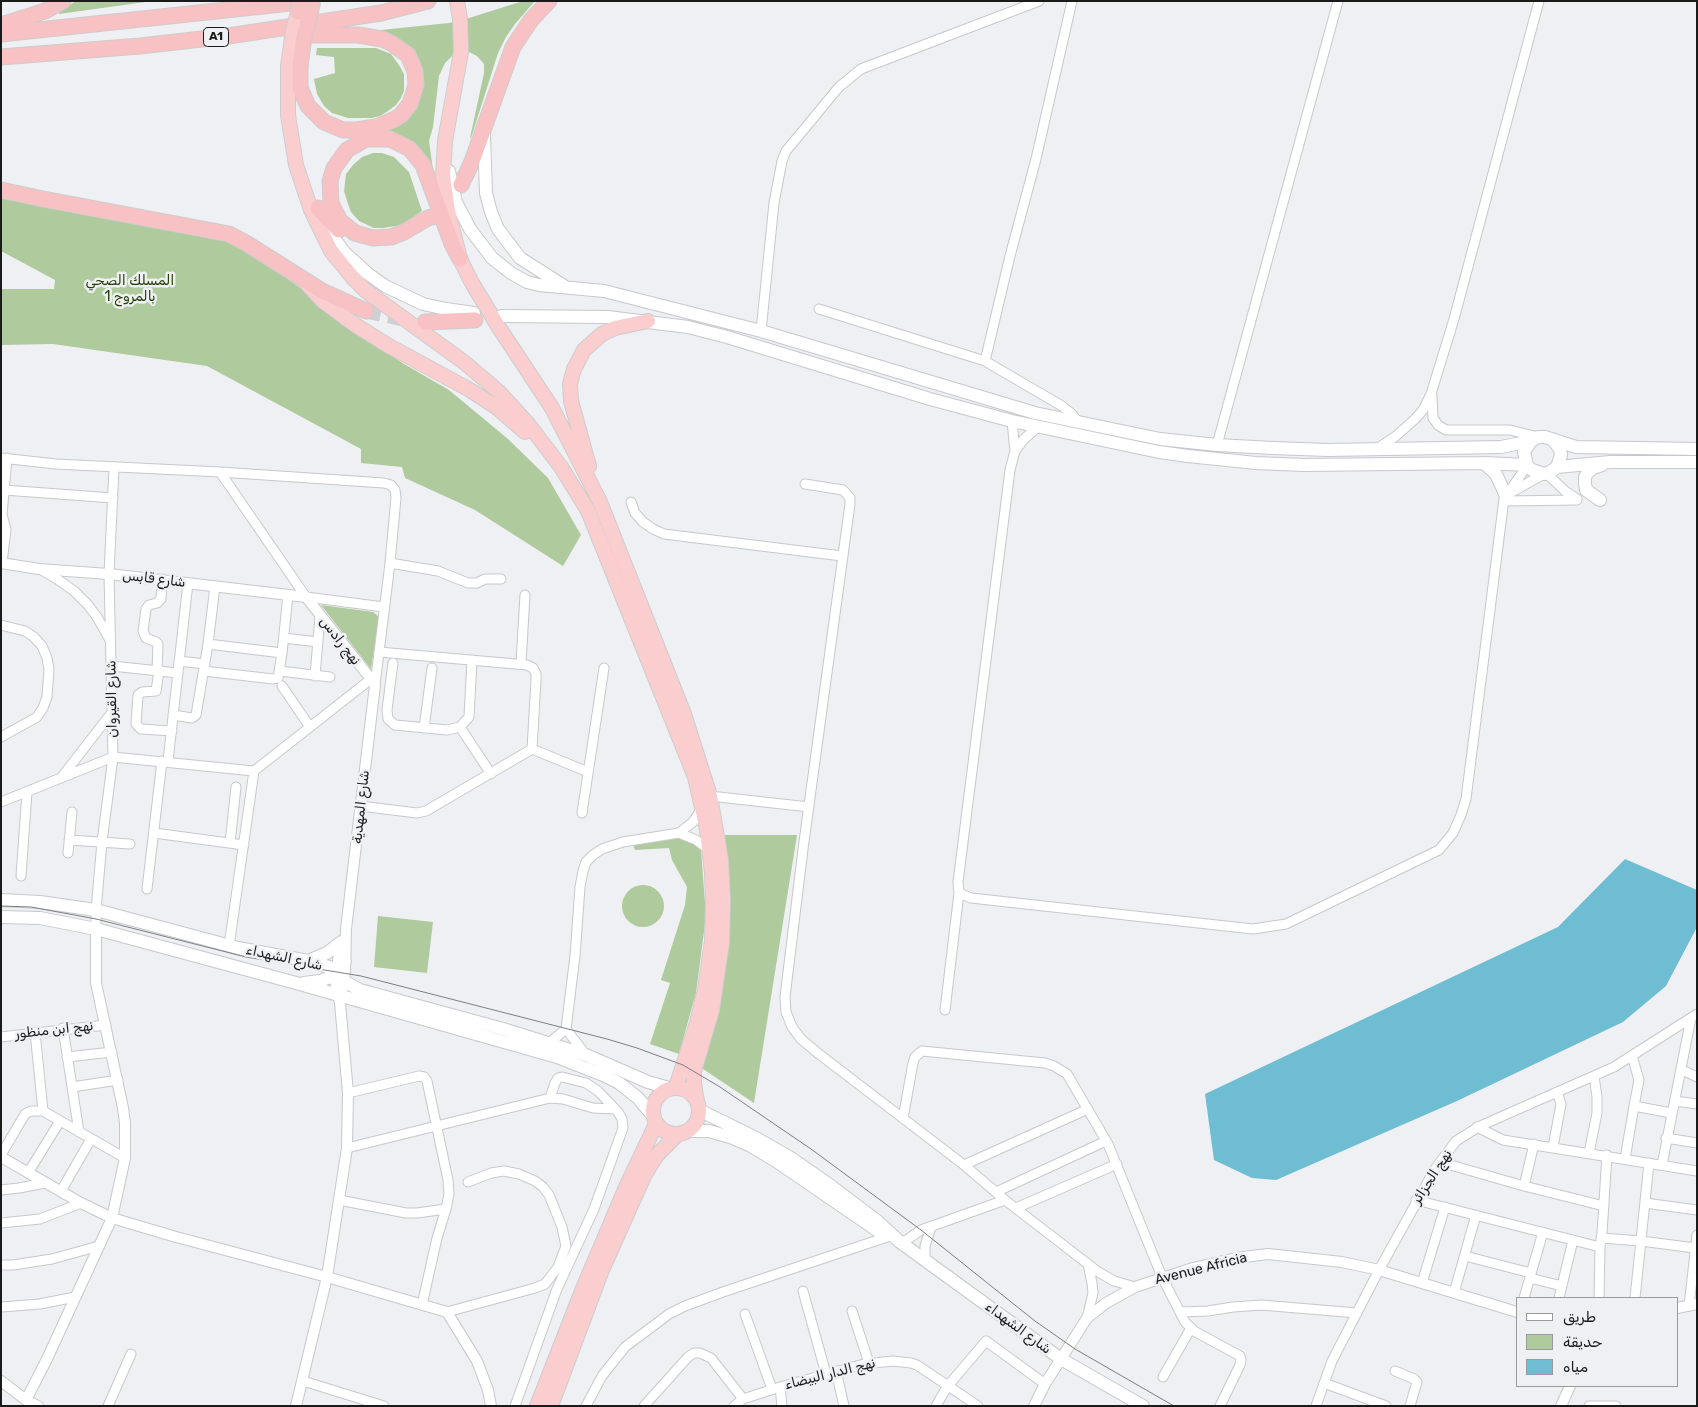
<!DOCTYPE html>
<meta charset="utf-8">
<style>
body{margin:0}
#map{position:relative;width:1698px;height:1407px;overflow:hidden;background:#eff0f3;font-family:Rubik,"Noto Sans Arabic",sans-serif}
canvas{display:block}
.frame{position:absolute;inset:0;border:2px solid #1a1a1b;pointer-events:none}
.legend{position:absolute;left:1516px;top:1297px;width:162px;height:90px;box-sizing:border-box;background:#eff0f3;border:1px solid #9a9a9d;margin:0;padding:6px 9px;list-style:none;font-size:15px;color:#1a1a1b}
.legend li{display:flex;align-items:center;gap:10px;height:25px}
.legend b{width:25px;border:1px solid #9a9a9d}
</style>
<div id="map">
<canvas width="1698" height="1407"></canvas>
<div class="frame"></div>
<ul class="legend">
<li><b style="height:6px;background:#fff"></b>طريق</li>
<li><b style="height:14px;background:#afca9d"></b>حديقة</li>
<li><b style="height:14px;background:#6fbdd2"></b>مياه</li>
</ul>
</div>
<script>
const c = document.querySelector('canvas').getContext('2d');
c.lineJoin = 'round';
function fillPath(path, color) {
  c.fillStyle = color;
  c.fill(path, 'evenodd');
}
function toPath(rows) {
  const path = new Path2D();
  for (const r of rows) {
    if (r.length === 3) {
      path.moveTo(r[0] + r[2], r[1]);
      path.arc(r[0], r[1], r[2], 0, 2 * Math.PI);
      continue;
    }
    path.moveTo(r[0], r[1]);
    for (let i = 2; i < r.length; i += 2) path.lineTo(r[i], r[i + 1]);
  }
  return path;
}
function strokePath(path, color, width, dash) {
  c.strokeStyle = color;
  c.lineWidth = width;
  c.lineCap = dash ? 'butt' : 'round';
  c.setLineDash(dash || []);
  c.stroke(path);
}
function write(font, color, halo, rows, align = 'center') {
  c.font = font + ' Rubik,"Noto Sans Arabic",sans-serif';
  c.lineWidth = 5;
  c.setLineDash([]);
  c.textBaseline = 'middle';
  c.strokeStyle = halo;
  c.fillStyle = color;
  for (const [text, x, y, turn = 0] of rows) {
    c.save();
    c.translate(x, y);
    c.rotate((+turn || 0) * Math.PI / 180);
    c.textAlign = isNaN(turn) ? turn : align;
    if (halo) c.strokeText(text, 0, 0);
    c.fillText(text, 0, 0);
    c.restore();
  }
}
const green = toPath([
 [76,1,153,1,59,14,59,12],
 [523,1,535,1,515,24,506,37,498,53,471,138,470,138,484,73,484,64,477,56,469,52,453,55,445,63,439,76,433,127,429,141,433,170,431,171,382,133,402,124,412,113,420,98,423,85,380,33,381,30,449,23,469,18],
 [317,48,376,48,391,54,399,65,404,74,404,91,401,98,396,105,388,111,380,116,372,118,348,118,332,113,324,106,317,94,314,79,335,73,334,57,316,55],
 [373,153,382,153,394,157,409,172,422,211,402,225,383,228,374,228,359,221,351,212,348,204,344,191,346,174,353,165,362,157],
 [1,195,65,210,237,243,316,299,342,325,357,332,404,364,449,390,508,439,548,478,581,535,563,566,475,510,405,478,402,467,361,463,361,449,207,366,53,344,1,345,1,289,54,289,55,280,1,251],
 [321,605,373,612,379,617,371,669],
 [725,835,797,835,754,1103,700,1067,725,973,730,908],
 [680,838,689,840,701,850,706,916,696,993,679,1054,650,1044,670,983,661,980,685,905,687,887,672,860,669,848,635,850,633,845],
 [643,906,21],
 [378,916,433,922,427,973,374,967]
]);
const water = toPath([
 [1625,859,1697,890,1697,927,1666,986,1623,1022,1457,1101,1276,1180,1252,1178,1214,1160,1205,1094,1558,927]
]);
const motorwayTunnel = toPath([
 [366,311,409,320]
]);
const minor = toPath([
 [819,309,985,361,1062,406,1072,414,1077,421],
 [761,331,774,203,782,161,786,151,839,87,861,69,874,64,1039,1],
 [985,361,1010,256,1036,159,1072,1],
 [1432,396,1433,418,1438,425,1446,430,1510,430,1538,437],
 [1012,421,1015,451],
 [1039,426,1024,439,1015,451,1010,470,958,882,959,893,971,898,1253,929,1286,924,1439,850,1453,833,1461,815,1466,799,1504,499,1527,466],
 [1217,445,1338,1],
 [1378,448,1396,436,1415,419,1423,410,1431,394,1454,319,1539,1],
 [1,458,56,464,220,472,384,483,391,485,395,490,396,498,390,563,375,685],
 [220,472,306,597,384,607],
 [1546,473,1565,491,1577,499],
 [805,484,843,490,850,498,850,504,803,849,785,997,786,1012,792,1027,801,1039,819,1054,964,1165,1005,1200,1097,1271,1114,1281,1135,1287],
 [4,490,113,498],
 [1510,493,1544,474],
 [1504,501,1577,500],
 [631,502,635,513,643,522,653,529,664,534,842,556],
 [2,563,6,529,2,515,7,458],
 [390,563,438,571,468,583,477,583,485,579,501,579],
 [40,569,57,579,74,591,88,605,97,617,110,640],
 [1,625,25,631,34,637,42,646,47,658,49,669,47,697,43,708,37,717,1,737],
 [284,638,318,642],
 [208,644,282,653],
 [179,661,205,664],
 [393,663,387,710,388,719,395,725,447,730,460,727,469,717,472,660],
 [521,663,525,595],
 [112,666,178,673],
 [157,671,158,644,156,642,146,638,143,631,146,609,149,605,157,603,161,599,162,579],
 [159,671,156,691,142,692,138,695,136,724,141,729,172,731],
 [204,671,273,679,278,678,282,653,288,595],
 [280,671,330,677],
 [315,676,320,616],
 [282,686,310,727],
 [173,715,192,718,196,715,208,644,215,586],
 [460,727,491,774],
 [424,728,432,668],
 [532,749,588,772],
 [168,761,188,583],
 [61,778,113,711],
 [710,796,809,807],
 [1,802,113,757,254,771,371,679],
 [360,806,417,813,426,811,532,749,536,680,536,674,533,668,527,665,379,652],
 [582,813,604,668],
 [154,833,244,845],
 [679,833,696,840,709,850],
 [69,840,130,844],
 [230,843,236,787],
 [68,853,72,812],
 [21,876,27,792],
 [147,889,162,761],
 [96,929,96,910,102,842,113,757,109,574,114,468],
 [229,946,254,771],
 [945,1010,959,893],
 [63,1028,79,1132],
 [566,1029,586,1055],
 [35,1032,43,1111,125,1158],
 [1,1037,106,1025],
 [549,1043,566,1029,575,956,580,887,583,871,586,862,593,855,602,849,623,842,679,833,693,822,702,808],
 [1632,1056,1639,1080,1634,1106,1671,1113],
 [67,1057,112,1052],
 [1682,1070,1697,1077],
 [72,1087,118,1080],
 [348,1093,419,1076,424,1077,427,1081,448,1180,449,1194,446,1209,437,1238,422,1305],
 [1675,1101,1697,1104],
 [903,1118,913,1063,915,1057,922,1051,1045,1063,1054,1066,1067,1074,1108,1144,1162,1277,1185,1322,1194,1331,1240,1356,1241,1360,1240,1365,1220,1406],
 [1477,1127,1503,1140,1697,1171],
 [1666,1138,1697,1143],
 [1553,1147,1561,1104,1557,1092],
 [347,1148,550,1098,563,1099,593,1108,615,1109],
 [1589,1153,1597,1113,1597,1097,1594,1076],
 [1,1155,25,1114,31,1111,43,1111],
 [1625,1159,1634,1106],
 [1440,1162,1524,1186,1604,1206],
 [964,1165,1088,1109],
 [1662,1165,1691,1018],
 [28,1173,60,1121],
 [1524,1186,1534,1144],
 [1,1190,19,1188,45,1183],
 [61,1191,91,1139],
 [996,1192,1106,1141],
 [339,1200,406,1213,417,1213,446,1209],
 [1416,1200,1600,1247],
 [1645,1203,1697,1210],
 [1016,1208,1117,1164],
 [1,1223,40,1219,81,1203],
 [1601,1238,1641,1241,1695,1248],
 [902,1243,921,1230,1005,1200],
 [1465,1256,1531,1273],
 [925,1260,925,1246,931,1227],
 [1,1265,13,1265,52,1259,99,1246],
 [1530,1278,1562,1286],
 [1422,1283,1445,1207],
 [803,1291,826,1374],
 [1454,1293,1476,1215],
 [1524,1298,1543,1232],
 [1559,1298,1573,1240],
 [1599,1298,1600,1247,1602,1233,1607,1155],
 [1635,1298,1649,1163],
 [1689,1306,1697,1235],
 [1,1307,40,1304,75,1297],
 [852,1311,869,1363],
 [447,1312,535,1288,545,1284,558,1267,566,1246,562,1227,549,1195,543,1187,535,1181,519,1174,504,1171,491,1173,468,1182],
 [1180,1312,1208,1311,1233,1307,1261,1305,1357,1313],
 [745,1314,772,1389],
 [1087,1318,1093,1293,1092,1283,1088,1264],
 [836,1371,844,1406],
 [1395,1371,1414,1379,1417,1382,1410,1406],
 [1163,1377,1191,1328],
 [303,1381,384,1406],
 [1324,1383,1386,1406],
 [780,1387,782,1406],
 [108,1406,131,1354],
 [515,1406,557,1289,594,1209,623,1128,622,1119,618,1112,598,1091,586,1083,562,1077,558,1078,555,1083,550,1098],
 [586,1406,602,1376,625,1347,669,1314,685,1306,723,1292,887,1237,888,1235],
 [644,1406,688,1357,694,1353,700,1353,711,1358,743,1399],
 [734,1406,743,1399,780,1387,864,1364,893,1361,911,1363,917,1365,978,1406],
 [936,1406,947,1387,986,1341,1045,1384],
 [1316,1406,1332,1361,1379,1270,1435,1169,1456,1141,1480,1126,1614,1067,1697,1014],
 [1589,1406,1616,1406]
]);
const tertiary = toPath([
 [1,563,39,569,109,574,306,597,371,679,375,685,346,929,345,973,340,1003],
 [1,1157,81,1203,112,1218,176,1237,327,1277,447,1312,477,1361,488,1390,491,1406],
 [1677,1308,1697,1304],
 [1,1381,26,1400,38,1406],
 [26,1400,47,1359,112,1218,125,1158,125,1123,123,1108,96,983,96,929],
 [296,1406,327,1277,347,1148,348,1093,340,1003,335,981,341,941],
 [1034,1406,1045,1384,1087,1318,1106,1303,1135,1287,1193,1268,1236,1258,1268,1254,1342,1262,1379,1270,1517,1312],
 [1561,1406,1570,1386]
]);
const secondary = toPath([
 [484,135,486,193,491,212,498,229,520,258,564,286],
 [449,171,456,202,470,229,492,258,511,273,527,282,539,285,604,291,761,331,1035,413,1160,439,1217,445,1273,448,1328,450,1501,447,1531,441],
 [320,214,331,234,344,252,367,273,385,286,423,304,446,309,474,313],
 [501,316,608,317,688,327,727,337,930,399,1012,421,1159,452,1188,456,1256,463,1304,465,1484,463,1527,465],
 [1552,439,1560,449,1561,455,1557,467,1550,472,1544,474,1532,470,1527,465,1524,452,1531,441,1538,437,1545,437,1576,447,1697,449],
 [1484,463,1496,474,1506,496],
 [1557,467,1610,462,1697,462],
 [1600,500,1586,490,1585,484,1585,477,1588,472,1593,468,1602,465],
 [1,900,40,902,96,910,238,948,308,961,329,967,335,971,344,981,360,990,503,1029,586,1055,648,1082,669,1088],
 [1,917,40,918,96,929,296,983,557,1057,603,1075,619,1083,638,1098,653,1116],
 [308,961,327,953,340,943],
 [304,983,320,981,328,978,345,961],
 [699,1110,754,1137,791,1158,831,1186,876,1220,900,1242,1061,1359,1143,1406],
 [688,1131,709,1131,733,1138,751,1146,776,1161,884,1235]
]);
const trunk = toPath([
 [457,1,460,19,461,52,445,141,443,176,448,211,460,259,472,283,498,326,552,408,600,502,684,714,710,796,721,860,723,900,722,942,712,1010,694,1071,694,1084,697,1101],
 [288,66,288,115,296,165,311,210,331,251,353,278,366,291,465,363,498,391,529,425,561,467,588,511,695,777,707,830,712,873,713,902,712,941,705,989,697,1023,676,1087],
 [308,285,323,301,357,326,389,346,470,390,496,407,525,432],
 [589,466,571,401,570,384,574,369,584,350,602,334,615,328,648,321],
 [676,1111,23],
 [537,1406,584,1286,626,1187,656,1124],
 [551,1406,602,1270,645,1174,657,1155,678,1134]
]);
const motorway = toPath([
 [1,25,45,11,63,1],
 [1,34,310,1],
 [292,35,358,35,382,39,391,43,408,55,415,71,416,85,410,104,401,115,395,119,376,127,356,130,343,130,324,122,308,106,300,88,300,67],
 [1,57,140,46,228,36,381,13,428,1],
 [461,185,471,164,513,47,531,20,549,1],
 [1,190,43,199,229,234,246,243,322,291,366,311],
 [318,208,339,230],
 [435,216,428,218,404,232,391,237,373,238,355,233,340,221,331,203,330,181,334,168,347,150,366,139,390,139,410,149,423,165,452,244,460,259],
 [425,322,475,320]
]);
const tram = toPath([
 [1,906,31,907,96,919,246,957,361,976,607,1039,637,1048,683,1065,720,1087,811,1149,921,1230,1035,1321,1075,1349,1174,1406]
]);
const trunkBridge = toPath([
 [288,66,293,30,301,2]
]);
const motorwayBridge = toPath([
 [298,12,299,1],
 [300,67,304,37,313,1]
]);
const shields = [
 [216,37,25]
];
const shieldNames = [
 ["A1",216,37]
];
const parkNames = [
 ["المسلك الصحي",130,281],
 ["بالمروج 1",130,297]
];
const streetNames = [
 ["شارع قابس",154,579,7],
 ["نهج رادس",340,641,52],
 ["شارع القيروان",112,699,-91],
 ["شارع المهدية",361,807,-84],
 ["شارع الشهداء",284,958,12],
 ["نهج ابن منظور",54,1030,-6],
 ["نهج الجزائر",1432,1177,-57],
 ["Avenue Africia",1201,1269,-14],
 ["شارع الشهداء",1018,1328,36],
 ["نهج الدار البيضاء",830,1374,-14]
];
fillPath(green, '#afca9d');
fillPath(water, '#6fbdd2');
strokePath(motorwayTunnel, '#cfd0d3', 15, [15, 8]);
strokePath(minor, '#c7c8cb', 11);
strokePath(tertiary, '#c7c8cb', 12);
strokePath(secondary, '#c7c8cb', 14);
strokePath(trunk, '#cdcdcd', 16);
strokePath(motorway, '#cdcdcd', 17);
strokePath(minor, '#fff', 9);
strokePath(tertiary, '#fff', 10);
strokePath(secondary, '#fff', 12);
strokePath(trunk, '#facecf', 14);
strokePath(motorway, '#f8c1c3', 15);
strokePath(tram, '#7d7e7f', 1);
strokePath(trunkBridge, '#cdcdcd', 16, []);
strokePath(motorwayBridge, '#cdcdcd', 17, []);
strokePath(trunkBridge, '#facecf', 14);
strokePath(motorwayBridge, '#f8c1c3', 15);
for (const [x, y, w] of shields) {
  const box = new Path2D();
  box.roundRect(x - w / 2, y - 9.5, w, 19, 4);
  c.fillStyle = '#eff0f3';
  c.fill(box);
  strokePath(box, '#1a1a1b', 1);
}
write('bold 12px', '#1a1a1b', null, shieldNames);
write('14px', '#223f03', '#eff0f3', parkNames);
write('14px', '#1a1a1b', '#eff0f3', streetNames);
</script>
